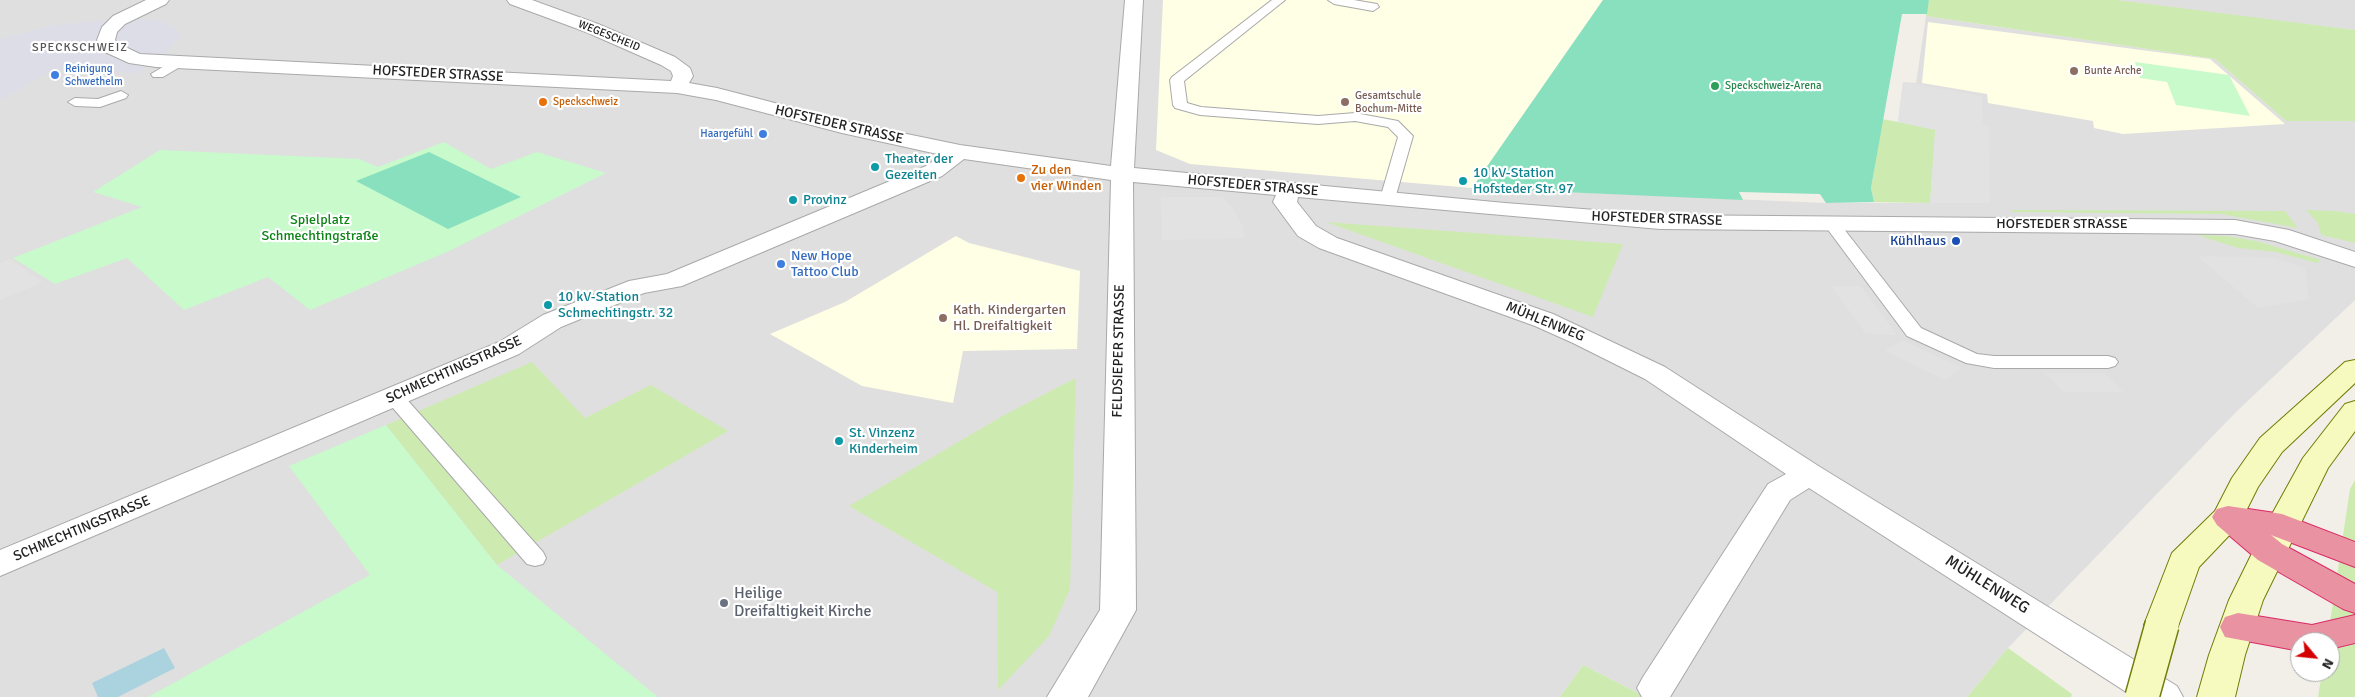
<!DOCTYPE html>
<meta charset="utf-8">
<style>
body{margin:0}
#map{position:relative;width:2355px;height:697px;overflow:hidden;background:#f2efe9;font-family:Signika,sans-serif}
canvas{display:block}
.north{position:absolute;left:2290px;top:632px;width:50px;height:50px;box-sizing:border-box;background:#fff;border:1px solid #a7a7a7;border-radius:50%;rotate:118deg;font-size:14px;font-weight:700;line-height:20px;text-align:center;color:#222}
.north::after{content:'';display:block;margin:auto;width:18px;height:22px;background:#d40000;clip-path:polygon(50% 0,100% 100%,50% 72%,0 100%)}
</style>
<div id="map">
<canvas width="2355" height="697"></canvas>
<div class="north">N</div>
</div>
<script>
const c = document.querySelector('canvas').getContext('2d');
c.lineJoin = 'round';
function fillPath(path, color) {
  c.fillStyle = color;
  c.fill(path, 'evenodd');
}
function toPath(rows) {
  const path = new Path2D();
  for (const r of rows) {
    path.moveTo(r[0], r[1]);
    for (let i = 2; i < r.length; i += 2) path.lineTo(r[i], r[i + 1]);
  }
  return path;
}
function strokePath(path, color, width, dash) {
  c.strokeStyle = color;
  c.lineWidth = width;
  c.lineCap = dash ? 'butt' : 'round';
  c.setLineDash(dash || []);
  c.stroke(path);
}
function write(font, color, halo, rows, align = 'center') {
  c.font = font + ' Signika,sans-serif';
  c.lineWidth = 4.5;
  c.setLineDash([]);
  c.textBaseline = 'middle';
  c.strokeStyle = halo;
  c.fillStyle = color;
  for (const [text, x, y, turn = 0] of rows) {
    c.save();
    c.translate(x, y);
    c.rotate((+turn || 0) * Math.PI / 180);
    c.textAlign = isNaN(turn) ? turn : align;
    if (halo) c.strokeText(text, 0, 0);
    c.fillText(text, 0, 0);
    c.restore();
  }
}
const residential = toPath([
 [0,0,1603,0,1472,188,1826,203,1930,203,1935,130,1898,122,1903,82,1916,83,1926,16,2215,59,2286,121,2355,121,2355,300,2237,411,2008,648,1967,697,1646,697,1583,665,1560,697,0,697],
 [2117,0,2355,0,2355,30,2210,13]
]);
const education = toPath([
 [1163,0,1603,0,1472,188,1190,164,1156,150],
 [1928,22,2210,59,2285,124,2123,134,2094,128,2093,121,1988,103,1987,94,1922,83],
 [956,236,969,243,1080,271,1077,349,963,351,953,403,862,386,770,334,845,302]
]);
const grass = toPath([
 [1929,0,2117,0,2355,30,2355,121,2286,121,2215,59,1926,16],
 [1882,119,1936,129,1930,203,1874,202,1871,188],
 [2011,210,2285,211,2298,228,2221,214,2013,212],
 [2306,210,2335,211,2355,214,2355,243,2321,235,2318,223],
 [1326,222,1623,244,1593,317],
 [2197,235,2226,236,2256,241,2321,260,2317,263,2276,252,2238,248],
 [532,362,585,418,651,385,728,431,497,565,386,425],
 [1076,378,1070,589,1049,636,998,690,997,592,849,506,1006,414],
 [2355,480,2355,697,2318,697,2322,672,2330,672,2330,642,2327,642,2350,489],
 [2008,648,2072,694,2071,697,1967,697],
 [1583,665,1646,697,1560,697]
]);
const park = toPath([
 [2135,62,2229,75,2250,116,2176,105,2167,82,2140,78],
 [444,142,491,169,537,152,606,173,449,251,310,310,268,277,184,310,127,258,55,284,13,258,142,207,93,192,160,150,359,159,378,167],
 [386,425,497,565,658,697,148,697,370,575,289,466]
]);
const pitch = toPath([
 [1603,0,1929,0,1927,14,1902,14,1871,188,1874,202,1826,203,1820,194,1739,192,1743,200,1472,188],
 [429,152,521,197,448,229,356,181]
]);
const parking = toPath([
 [1903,82,1982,96,1983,125,1989,126,1990,203,1930,203,1935,130,1898,122],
 [1161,197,1222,197,1232,207,1243,226,1245,238,1162,240],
 [2197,256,2273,258,2305,268,2309,299,2258,308],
 [10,259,43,282,0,300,0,263],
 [1831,286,1861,286,1897,335,1866,334],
 [1902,340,1962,368,1945,380,1885,351],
 [2045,373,2105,373,2123,392,2063,392]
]);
const plaza = toPath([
 [124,18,157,20,175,27,180,37,163,56,137,73,61,70,47,73,0,100,0,39,49,26]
]);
const water = toPath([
 [164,648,175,668,118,697,98,697,92,683]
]);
const lane = toPath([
 [1272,0,1285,0,1184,81,1187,103,1201,107,1318,116,1355,113,1398,121,1413,136,1394,202,1388,204,1380,199,1398,137,1388,127,1355,121,1318,124,1200,115,1175,108,1173,105,1170,80,1172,77,1272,0],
 [1328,0,1354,0,1377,4,1379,7,1373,11,1334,4,1328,0],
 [178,58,185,62,183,65,163,77,153,77,151,74,178,58],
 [121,91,128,95,126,98,100,107,75,106,68,102,75,98,98,99,121,91],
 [1831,218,1837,220,1921,328,1977,354,1994,356,2108,356,2115,358,2118,362,2115,366,2108,368,1994,368,1966,363,1907,336,1823,223,1831,218],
 [394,391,401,393,543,552,546,558,543,564,535,566,527,564,387,401,384,397,387,393,394,391]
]);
const street = toPath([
 [146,0,169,0,166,4,125,24,117,32,115,40,119,44,140,54,671,81,673,76,671,71,661,65,586,32,510,4,507,0,532,0,598,24,675,57,690,68,693,76,689,83,717,88,844,121,960,145,1111,166,1125,0,1143,0,1134,168,1505,203,1660,215,2235,220,2289,230,2355,252,2355,267,2275,241,2235,234,1660,229,1298,197,1297,202,1316,226,1337,238,1553,314,1665,367,1820,467,2177,686,2183,697,2134,697,1809,488,1790,500,1670,697,1642,697,1637,688,1643,677,1768,484,1786,474,1645,379,1573,343,1535,326,1319,248,1298,236,1273,202,1276,195,1133,182,1136,610,1088,697,1047,697,1100,610,1111,180,964,159,942,176,682,286,644,293,561,327,519,354,0,576,0,550,499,342,543,315,629,281,667,274,926,166,942,155,842,133,716,100,677,93,156,67,129,63,105,52,97,40,102,27,113,16,146,0]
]);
const secondary = toPath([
 [2355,360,2355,383,2282,452,2258,487,2239,525,2199,567,2175,635,2162,639,2149,635,2144,625,2172,553,2215,511,2232,478,2260,438,2345,362,2355,360],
 [2355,401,2355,431,2328,468,2263,600,2245,655,2235,697,2197,697,2209,655,2229,600,2266,525,2303,458,2345,404,2355,401]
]);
const highway = toPath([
 [2228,506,2282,514,2355,542,2355,567,2271,535,2282,544,2355,584,2355,613,2343,609,2258,560,2217,525,2212,517,2217,509,2228,506],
 [2238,613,2312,625,2355,615,2355,643,2330,649,2330,642,2300,642,2300,651,2225,637,2220,627,2225,617,2238,613]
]);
const secondaryBridge = toPath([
 [2142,697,2162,625]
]);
const markers = [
 [2074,71,5,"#8d6e63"],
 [55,75,5,"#3f7fe0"],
 [1715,86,5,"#2e9e5b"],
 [543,102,5,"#e8710a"],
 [1345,102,5,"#8d6e63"],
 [763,134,5,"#3f7fe0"],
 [875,167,5,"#0f9aa8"],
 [1021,178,5,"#e8710a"],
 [1463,181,5,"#0f9aa8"],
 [793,200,5,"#0f9aa8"],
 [1956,241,5,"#1a4fb4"],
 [781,264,5,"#3f7fe0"],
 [548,305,5,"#0f9aa8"],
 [943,318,5,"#8d6e63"],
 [839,441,5,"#0f9aa8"],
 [724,603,5,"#6b7280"]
];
const farStreetnames = [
 ["WEGESCHEID",609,36,22]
];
const farShopnames = [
 ["Reinigung",65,69],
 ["Schwethelm",65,82],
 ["Haargefühl",753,134,"right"]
];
const farEducationnames = [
 ["Bunte Arche",2084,71],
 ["Gesamtschule",1355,96],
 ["Bochum-Mitte",1355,109]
];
const farLeisurenames = [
 ["Speckschweiz-Arena",1725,86]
];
const farFoodnames = [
 ["Speckschweiz",553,102]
];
const farNeighbourhoodnames = [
 ["SPECKSCHWEIZ",80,48]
];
const streetNames = [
 ["HOFSTEDER STRASSE",438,74,3],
 ["HOFSTEDER STRASSE",839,125,13],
 ["HOFSTEDER STRASSE",1253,186,5],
 ["HOFSTEDER STRASSE",1657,219,2],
 ["HOFSTEDER STRASSE",2062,224],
 ["MÜHLENWEG",1545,322,22],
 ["FELDSIEPER STRASSE",1119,351,-89],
 ["SCHMECHTINGSTRASSE",454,370,-24],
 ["SCHMECHTINGSTRASSE",82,529,-23]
];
const cultureNames = [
 ["Theater der",885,159],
 ["Gezeiten",885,175],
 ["10 kV-Station",1473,173],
 ["Hofsteder Str. 97",1473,189],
 ["Provinz",803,200],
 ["10 kV-Station",558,297],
 ["Schmechtingstr. 32",558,313],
 ["St. Vinzenz",849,433],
 ["Kinderheim",849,449]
];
const foodNames = [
 ["Zu den",1031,170],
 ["vier Winden",1031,186]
];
const parkNames = [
 ["Spielplatz",320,220],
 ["Schmechtingstraße",320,236]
];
const transitNames = [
 ["Kühlhaus",1946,241]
];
const shopNames = [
 ["New Hope",791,256],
 ["Tattoo Club",791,272]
];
const educationNames = [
 ["Kath. Kindergarten",953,310],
 ["Hl. Dreifaltigkeit",953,326]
];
const nearStreetnames = [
 ["MÜHLENWEG",1987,585,32]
];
const nearWorshipnames = [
 ["Heilige",734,594],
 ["Dreifaltigkeit Kirche",734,612]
];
fillPath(residential, '#e0dfdf');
fillPath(education, '#ffffe5');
fillPath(grass, '#cdebb0');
fillPath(park, '#c8facc');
fillPath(pitch, '#88e0be');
fillPath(parking, '#e2e2e2');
fillPath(plaza, '#dddde8');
fillPath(water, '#aad3df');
strokePath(lane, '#a9a9a9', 2);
strokePath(street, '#a9a9a9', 2);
strokePath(secondary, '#707d05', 2);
strokePath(highway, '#dc2a67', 2);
fillPath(lane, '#fff');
fillPath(street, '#fff');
fillPath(secondary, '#f7fabf');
fillPath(highway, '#e892a2');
strokePath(secondaryBridge, '#707d05', 36, []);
strokePath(secondaryBridge, '#f7fabf', 33);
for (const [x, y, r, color] of markers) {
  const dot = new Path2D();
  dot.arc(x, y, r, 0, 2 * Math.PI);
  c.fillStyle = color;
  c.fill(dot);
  strokePath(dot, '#fff', 2);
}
write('11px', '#222', '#fff', farStreetnames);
write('11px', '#366cbe', '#fff', farShopnames, 'left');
write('11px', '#785e54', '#fff', farEducationnames, 'left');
write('11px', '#27864d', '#fff', farLeisurenames, 'left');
write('11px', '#c56008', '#fff', farFoodnames, 'left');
c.letterSpacing = '1px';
write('12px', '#555', '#fff', farNeighbourhoodnames);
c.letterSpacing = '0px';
write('14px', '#222', '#fff', streetNames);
write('14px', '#0d838f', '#fff', cultureNames, 'left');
write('14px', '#c56008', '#fff', foodNames, 'left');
write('14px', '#0c8416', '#fff', parkNames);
write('14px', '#164399', '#fff', transitNames, 'right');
write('14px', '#366cbe', '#fff', shopNames, 'left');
write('14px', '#785e54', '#fff', educationNames, 'left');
write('16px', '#222', '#fff', nearStreetnames);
write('16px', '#5b616d', '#fff', nearWorshipnames, 'left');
</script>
